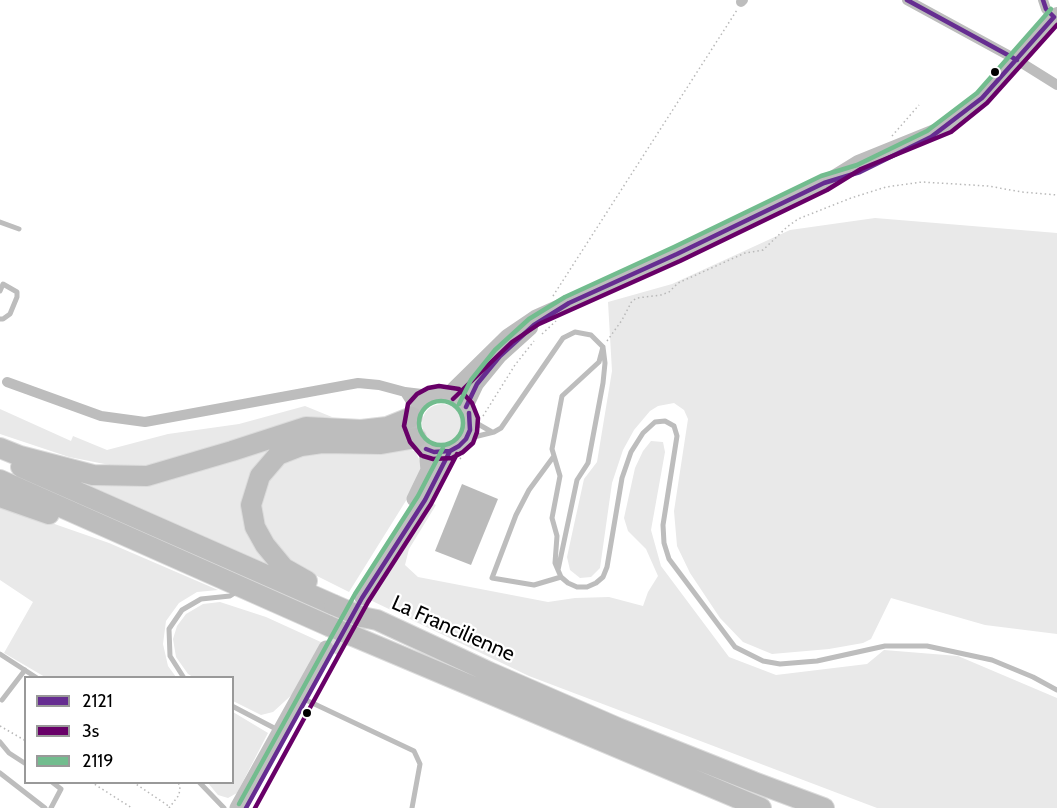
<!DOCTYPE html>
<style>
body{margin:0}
#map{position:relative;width:1057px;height:808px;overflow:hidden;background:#fff;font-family:Cabin,sans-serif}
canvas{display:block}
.legend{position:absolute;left:24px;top:676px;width:210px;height:108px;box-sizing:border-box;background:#fff;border:2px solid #999;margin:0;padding:8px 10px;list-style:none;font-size:18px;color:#000}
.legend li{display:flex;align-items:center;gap:12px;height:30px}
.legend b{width:30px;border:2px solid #999}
</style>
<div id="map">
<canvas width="1057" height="808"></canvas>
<ul class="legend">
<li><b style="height:8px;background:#662d91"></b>2121</li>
<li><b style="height:8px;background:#680068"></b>3s</li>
<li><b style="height:8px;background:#72bc8e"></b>2119</li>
</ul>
</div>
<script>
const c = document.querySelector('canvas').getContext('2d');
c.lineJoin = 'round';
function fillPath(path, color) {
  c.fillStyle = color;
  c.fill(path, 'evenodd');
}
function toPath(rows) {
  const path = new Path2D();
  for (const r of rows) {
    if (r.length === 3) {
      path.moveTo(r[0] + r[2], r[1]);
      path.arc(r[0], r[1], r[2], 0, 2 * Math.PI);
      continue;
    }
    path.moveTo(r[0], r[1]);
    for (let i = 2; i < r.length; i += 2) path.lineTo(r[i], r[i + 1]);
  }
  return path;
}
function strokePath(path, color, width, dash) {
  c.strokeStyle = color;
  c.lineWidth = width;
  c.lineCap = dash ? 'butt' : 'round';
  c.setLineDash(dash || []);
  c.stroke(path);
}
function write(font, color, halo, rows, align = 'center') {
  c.font = font + ' Cabin,sans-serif';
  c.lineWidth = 4.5;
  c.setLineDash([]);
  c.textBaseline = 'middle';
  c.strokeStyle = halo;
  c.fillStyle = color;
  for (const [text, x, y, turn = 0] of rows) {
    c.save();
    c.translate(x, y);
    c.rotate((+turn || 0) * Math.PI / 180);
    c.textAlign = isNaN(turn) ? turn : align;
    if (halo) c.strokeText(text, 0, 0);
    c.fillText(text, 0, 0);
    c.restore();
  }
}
const green = toPath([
 [875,218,1057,233,1057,634,985,625,891,598,871,639,863,643,829,649,772,654,743,642,720,618,690,573,677,546,674,511,688,419,684,410,674,403,658,406,650,411,634,430,623,450,612,483,600,568,591,577,580,578,570,570,567,557,584,479,597,462,612,371,608,302,672,284,790,230],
 [442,424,20],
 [305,406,332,417,296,421,155,465,120,467,69,457,0,434,0,409,71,441,73,436,107,450,168,434,239,424],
 [651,441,663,442,665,452,651,530,661,566,729,657,776,675,867,664,884,650,958,656,1057,698,1057,808,877,808,529,676,368,599,430,502,436,505,409,549,405,565,418,577,548,602,575,598,609,597,643,606,648,592,658,576,646,549,628,531,624,518,635,468,643,451],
 [280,442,246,490,274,570,84,487,82,482],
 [408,449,415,451,422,465,417,483,349,592,285,560,258,514,260,493,286,456,305,450],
 [0,505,109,543,218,590,197,592,179,603,166,621,163,644,168,666,176,677,45,677,4,653,33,602,0,580],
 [220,602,266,617,323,643,296,691,273,712,261,715,233,701,232,678,193,677,188,674,176,657,173,639,177,626,186,614,203,604],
 [233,712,268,733,237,793,228,798,218,795,208,783,232,782]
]);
const water = toPath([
 [462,484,498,499,471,565,435,551]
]);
const secondaryTunnel = toPath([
 [332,652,359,604]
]);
const path = toPath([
 [892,136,919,105],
 [553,296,737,10],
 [542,334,556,321],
 [607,341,622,320,632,301,637,298,661,295,669,292,678,283,745,253,763,250,787,227,798,219,851,198,886,187,922,182,988,186,1022,192,1057,195],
 [483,416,515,365,534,341],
 [460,459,469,445],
 [0,726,26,741],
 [91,782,132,808],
 [133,782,170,807],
 [169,808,179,795,180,787,178,782]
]);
const service = toPath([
 [0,222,19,229],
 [0,291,3,284,17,292,17,297,10,314,3,319,0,319],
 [603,347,599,362,562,396,552,449,560,476,552,518,557,536,555,563,561,577,568,583,577,587,587,587,596,583,603,577,607,567,622,478,631,452,643,433,655,422,665,421,674,426,677,436,663,525,664,543,669,559,735,647,763,661,780,664,817,661,885,646,927,646,992,660,1033,677,1057,690],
 [471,420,492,432],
 [466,439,494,432,501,428,563,338,575,332,591,335,603,347,605,363,603,383,588,463,577,480,558,570],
 [554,456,529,490,516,515,492,578,534,585,561,577],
 [0,654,37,678],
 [184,678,170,656,169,629,182,610,201,599,230,596,238,591],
 [2,700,25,670],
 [306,700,414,751,420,764,412,808],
 [232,706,278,730],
 [0,742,9,753,26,764],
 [0,773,45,808],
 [199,782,224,808],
 [51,808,61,789,52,782]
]);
const minor = toPath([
 [907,0,1017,60,1057,85],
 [1043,0,1046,9,1054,17],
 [741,2,743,0],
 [7,382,101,416,145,422,358,383,379,385,405,392,430,395],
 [405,392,415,408]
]);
const tertiary = toPath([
 [940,130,982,98,1057,14],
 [448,394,507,336,535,317,677,254,824,183,858,162,947,126],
 [466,407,477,384,500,356,531,328]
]);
const secondary = toPath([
 [441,423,30],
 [414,499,428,470,426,449],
 [362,598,425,500,450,451],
 [237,808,326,648]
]);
const motorway = toPath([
 [0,448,20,456,93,475,147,476,232,451,306,427,361,430,387,427,412,417],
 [21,467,334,605],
 [0,480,329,626],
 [0,497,49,514],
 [307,581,284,568,265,545,255,527,251,505,260,476,278,455,301,446,322,443,381,444,416,438],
 [362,617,377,620,489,672,618,728,754,782,824,808],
 [353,636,761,808]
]);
const motorwayBridge = toPath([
 [334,605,362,617],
 [329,626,353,636]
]);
const bus1 = toPath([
 [907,0,1017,60],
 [466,407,477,384,500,356,534,325,569,303,677,254,824,183,860,172,931,137,982,98,1054,17,1046,9,1043,0],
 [426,449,434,452,450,451,459,446,466,439,470,430,469,413],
 [246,808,362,598,425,500,450,451]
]);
const bus2 = toPath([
 [453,399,512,342,539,324,680,261,827,190,861,169,951,132,987,103,1057,25],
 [421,455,410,442,404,426,408,404,417,394,428,388,439,386,459,389,472,403,478,418,477,432,473,443,463,452,452,458,433,459,423,456],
 [255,808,368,602,431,504,457,454]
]);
const bus3 = toPath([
 [441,423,22],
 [459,404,471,380,495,350,529,319,565,297,674,247,821,176,857,165,927,131,977,93,1051,9],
 [239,804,355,594,418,496,443,448]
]);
const markers = [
 [995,72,5,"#000"],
 [307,713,5,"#000"]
];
const streetNames = [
 ["La Francilienne",453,629,24]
];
fillPath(green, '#e9e9e9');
fillPath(water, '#bbb');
strokePath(secondaryTunnel, '#d9d9d9', 15, [15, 8]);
strokePath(motorway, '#dbdbdb', 22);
strokePath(path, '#b8b8b8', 1.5, [1.5, 3]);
strokePath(service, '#bdbdbd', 5);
strokePath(minor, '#bdbdbd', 10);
strokePath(tertiary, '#bdbdbd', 14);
strokePath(secondary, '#c0c0c0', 15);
strokePath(motorway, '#bdbdbd', 20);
strokePath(motorwayBridge, '#dbdbdb', 22, []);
strokePath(motorwayBridge, '#bdbdbd', 20);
strokePath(bus1, '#662d91', 4.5);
strokePath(bus2, '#680068', 4.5);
strokePath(bus3, '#72bc8e', 4.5);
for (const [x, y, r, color] of markers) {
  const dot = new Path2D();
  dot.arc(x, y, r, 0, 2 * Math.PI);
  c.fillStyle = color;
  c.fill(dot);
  strokePath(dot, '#fff', 2);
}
write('21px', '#000', '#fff', streetNames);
</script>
